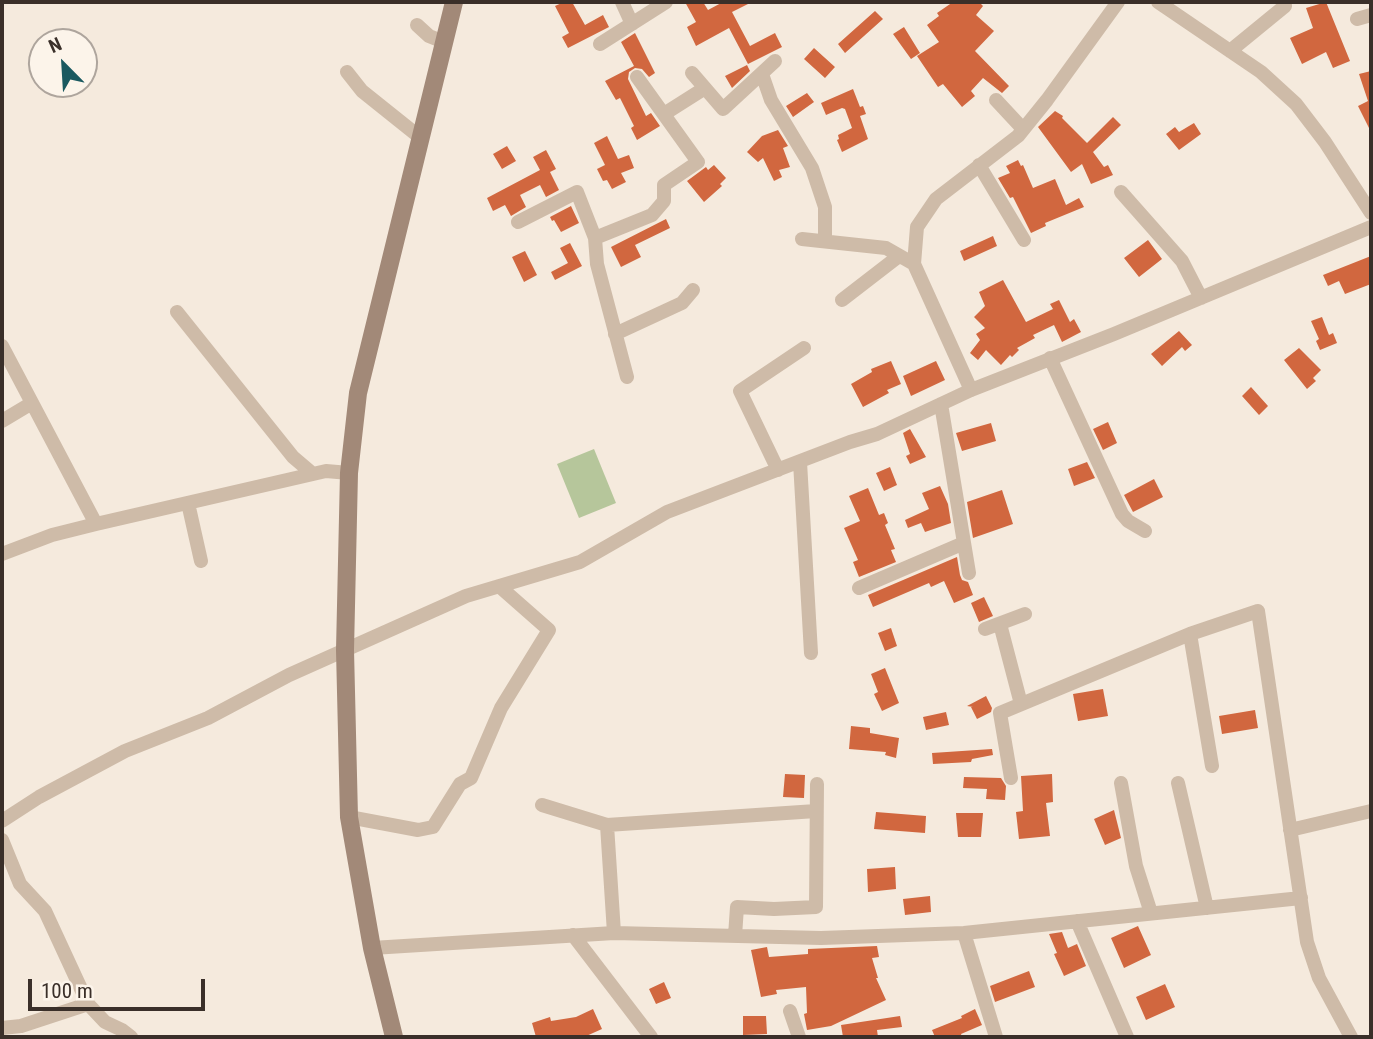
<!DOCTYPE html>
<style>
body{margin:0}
#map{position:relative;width:1373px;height:1039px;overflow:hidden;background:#f5eadd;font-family:"Roboto Condensed",sans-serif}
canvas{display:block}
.frame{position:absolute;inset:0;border:4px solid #3a2f29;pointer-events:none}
.north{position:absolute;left:28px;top:28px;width:70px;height:70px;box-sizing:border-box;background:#fcf4ea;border:2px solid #aea59d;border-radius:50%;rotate:336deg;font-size:19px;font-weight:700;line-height:28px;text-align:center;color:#3a2f29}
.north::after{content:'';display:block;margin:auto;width:24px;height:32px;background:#1a5960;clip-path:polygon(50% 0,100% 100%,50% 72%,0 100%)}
.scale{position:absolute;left:28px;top:979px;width:177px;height:32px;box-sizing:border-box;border:4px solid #3a2f29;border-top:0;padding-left:9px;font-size:21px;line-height:24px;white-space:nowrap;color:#3a2f29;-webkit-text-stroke:5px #fcf4ea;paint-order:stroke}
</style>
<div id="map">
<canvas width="1373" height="1039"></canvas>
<div class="frame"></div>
<div class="north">N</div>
<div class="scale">100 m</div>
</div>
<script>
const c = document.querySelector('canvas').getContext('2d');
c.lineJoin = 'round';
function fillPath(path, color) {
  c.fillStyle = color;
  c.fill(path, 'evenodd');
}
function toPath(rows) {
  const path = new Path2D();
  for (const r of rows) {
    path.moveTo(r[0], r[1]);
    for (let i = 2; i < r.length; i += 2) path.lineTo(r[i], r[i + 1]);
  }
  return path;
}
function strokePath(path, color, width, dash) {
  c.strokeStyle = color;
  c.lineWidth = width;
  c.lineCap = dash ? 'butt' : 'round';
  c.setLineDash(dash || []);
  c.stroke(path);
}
const green = toPath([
 [594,449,616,503,579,518,557,464]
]);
const building = toPath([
 [564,2,572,2,585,25,603,15,609,27,568,48,562,37,569,33,555,6],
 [685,2,703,2,708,10,723,2,752,2,732,12,750,46,775,33,782,47,748,64,729,28,696,46,687,27,696,22],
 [953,2,979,2,983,6,976,15,994,31,975,51,1009,86,1002,93,983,78,971,91,975,96,962,107,943,84,938,87,917,56,939,42,927,25,939,16,937,13],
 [1326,2,1350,61,1333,68,1326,52,1302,64,1290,38,1313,28,1306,8],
 [875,11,883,19,845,53,838,44],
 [904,27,920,53,911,59,893,34],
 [635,33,655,73,649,77,642,69,635,68,629,72,628,79,646,116,651,113,660,126,637,140,631,128,634,126,620,98,616,100,605,81,634,66,621,42],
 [814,48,835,67,825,78,804,59],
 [747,65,750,71,732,88,725,76],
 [1371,71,1371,132,1358,106,1368,101,1359,74],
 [853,89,860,107,863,106,866,114,860,116,868,139,842,152,837,140,839,139,838,135,852,128,845,109,842,108,826,115,821,103],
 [807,93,814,102,793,117,786,106],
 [1055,111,1063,116,1062,118,1087,143,1113,117,1121,125,1093,152,1104,167,1108,165,1113,175,1091,184,1082,164,1071,172,1038,127],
 [1194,123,1201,134,1179,150,1166,134,1175,127,1179,132],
 [778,130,788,146,783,148,790,167,779,170,782,177,774,181,763,158,758,162,747,152,762,136],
 [607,136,618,159,629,155,634,168,621,173,626,182,612,189,607,180,603,181,597,169,605,165,594,143],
 [507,146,516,161,502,169,493,154],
 [546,150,556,169,550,172,559,190,546,197,540,185,520,195,526,207,511,216,505,205,493,211,487,198,540,170,533,157],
 [1018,160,1021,166,1023,165,1033,188,1055,179,1066,205,1079,198,1084,207,1045,223,1046,226,1031,233,1013,197,1010,198,998,178,1010,173,1006,166],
 [714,165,726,178,720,184,722,186,704,202,687,181,706,167,708,170],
 [571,206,579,223,561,232,554,220,552,221,550,217],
 [666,219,670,228,635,245,641,257,621,267,611,247],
 [993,236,997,246,964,261,960,251],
 [1148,240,1162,259,1139,277,1124,258],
 [570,243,582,266,555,280,551,272,568,263,560,248],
 [525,251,537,275,524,282,512,257],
 [1371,256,1371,284,1345,294,1339,281,1328,286,1323,275],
 [1003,280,1026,322,1053,309,1050,304,1059,300,1070,322,1074,319,1081,332,1062,342,1054,325,1033,335,1035,338,1017,348,1019,350,1012,357,1010,355,1001,365,986,350,978,360,970,353,980,340,976,334,985,328,974,317,985,306,979,292],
 [1322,317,1329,335,1333,333,1337,343,1320,350,1316,341,1319,339,1311,321],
 [1179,331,1192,345,1185,351,1182,347,1162,366,1151,354],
 [1299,348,1321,370,1313,378,1316,381,1307,389,1284,360],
 [891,361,901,384,887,390,889,393,863,407,851,384,872,372,871,369],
 [936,361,945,380,911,396,903,376],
 [1251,387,1268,406,1259,415,1242,396],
 [1108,422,1117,443,1103,450,1093,429],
 [991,423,996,441,962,451,956,433],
 [910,429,926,457,910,464,906,456,910,454,903,433],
 [1087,462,1095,478,1074,486,1068,469],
 [890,467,897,485,884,491,876,473],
 [1154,479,1163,497,1133,512,1124,495],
 [940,486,948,504,951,523,925,532,921,523,908,528,905,520,929,509,922,493],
 [868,488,879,515,884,513,888,523,885,525,895,549,891,550,896,562,859,577,853,562,858,560,844,528,860,521,849,496],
 [1002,490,1013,524,973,538,967,502],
 [957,557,960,575,962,580,968,582,973,595,954,603,944,581,931,587,929,583,873,607,868,595],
 [984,597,993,616,979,622,971,603],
 [891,628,897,646,885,651,878,633],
 [885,668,899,703,882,711,874,694,878,692,871,674],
 [1103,689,1108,716,1078,721,1073,694],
 [986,696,992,708,991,712,977,719,971,707,973,707,967,706],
 [1255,710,1258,728,1222,734,1219,716],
 [946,712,949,725,926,730,923,717],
 [851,726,870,728,870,733,899,738,896,758,885,755,886,752,849,749],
 [992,749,993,755,972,759,971,762,933,764,932,753],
 [785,774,805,775,804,798,783,797],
 [1052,774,1053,802,1046,803,1050,836,1019,839,1016,812,1023,811,1021,776],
 [964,777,1001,778,1006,786,1005,800,986,799,987,789,963,788],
 [1114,810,1121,838,1105,845,1094,819],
 [876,812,926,816,925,833,874,829],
 [956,813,983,813,981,837,958,837],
 [895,867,896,889,868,892,867,869],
 [930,896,931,912,905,915,903,899],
 [1138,926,1151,955,1124,968,1111,938],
 [1062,932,1068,948,1077,944,1086,966,1064,976,1054,954,1057,953,1049,934],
 [877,946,879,957,872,958,878,978,876,978,886,1000,831,1026,807,1030,804,1014,807,1013,806,987,776,990,777,994,761,997,751,950,767,947,769,957,808,954,808,949],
 [1029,971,1035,987,995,1002,990,986],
 [664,982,671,998,656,1004,649,989],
 [1165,984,1175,1007,1146,1020,1136,997],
 [593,1009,602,1029,584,1037,536,1037,532,1023,550,1017,551,1021,576,1017],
 [975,1009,982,1025,961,1034,962,1037,935,1037,932,1030,962,1018,961,1016],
 [743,1016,766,1016,767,1034,743,1035],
 [900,1016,902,1027,877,1030,878,1037,843,1037,841,1025]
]);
const street = toPath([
 [622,2,632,24],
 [1158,2,1261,72,1296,104,1325,142,1371,213],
 [1357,19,1371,15],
 [417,25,429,36,444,42],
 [600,44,666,2],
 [1230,51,1285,6],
 [347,72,362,91,422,139],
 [692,73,723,109,775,61],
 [762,74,771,100,812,168,825,207,825,240],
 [996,100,1023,129],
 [664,114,705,88],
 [979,165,1024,240],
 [1121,192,1182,261,1201,298],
 [518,222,577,192,595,238,597,264,627,377],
 [595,238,652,215,664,201,664,185,698,162,637,77],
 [802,239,886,248,914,264],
 [842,300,899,256],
 [177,312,293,457,313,474],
 [615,334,682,303,693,290],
 [2,346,96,524],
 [1050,358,1122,514,1128,521,1145,531],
 [971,390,914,264,917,227,936,199,1018,136,1047,100,1118,2],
 [941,404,969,573],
 [2,421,32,403],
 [800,462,811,653],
 [778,470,740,391,804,348],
 [188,503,201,561],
 [2,554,52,535,96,524,326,471,349,473],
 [859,588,964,543],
 [1000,624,1021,704],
 [985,629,1025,614],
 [1190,634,1212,766],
 [1011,778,1000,713,1190,634,1258,611,1307,942,1319,978,1351,1037],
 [1121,783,1136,866,1151,913],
 [1178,783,1207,908],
 [542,805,607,825,816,811],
 [349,817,418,830,433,827,460,784,471,778,501,708,549,630,499,586],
 [2,821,39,797,125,751,208,718,289,675,466,596,580,562,667,512,850,442,877,434,971,390,1114,334,1371,227],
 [607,825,614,933],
 [1290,830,1371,811],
 [2,840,20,884,45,911,88,1004,105,1022,122,1030,131,1037],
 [1077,921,1127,1037],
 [964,933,996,1037],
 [573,935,651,1037],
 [735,936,737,907,774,909,816,907,817,784],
 [372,948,614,933,821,938,964,933,1301,898],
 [790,1011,799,1037],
 [2,1028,21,1026,88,1004]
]);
const secondary = toPath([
 [394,1037,372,948,349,817,345,650,349,473,358,393,454,2]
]);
fillPath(green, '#b6c69b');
fillPath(building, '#d1673f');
strokePath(street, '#cebba8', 14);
strokePath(secondary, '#a28978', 18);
</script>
